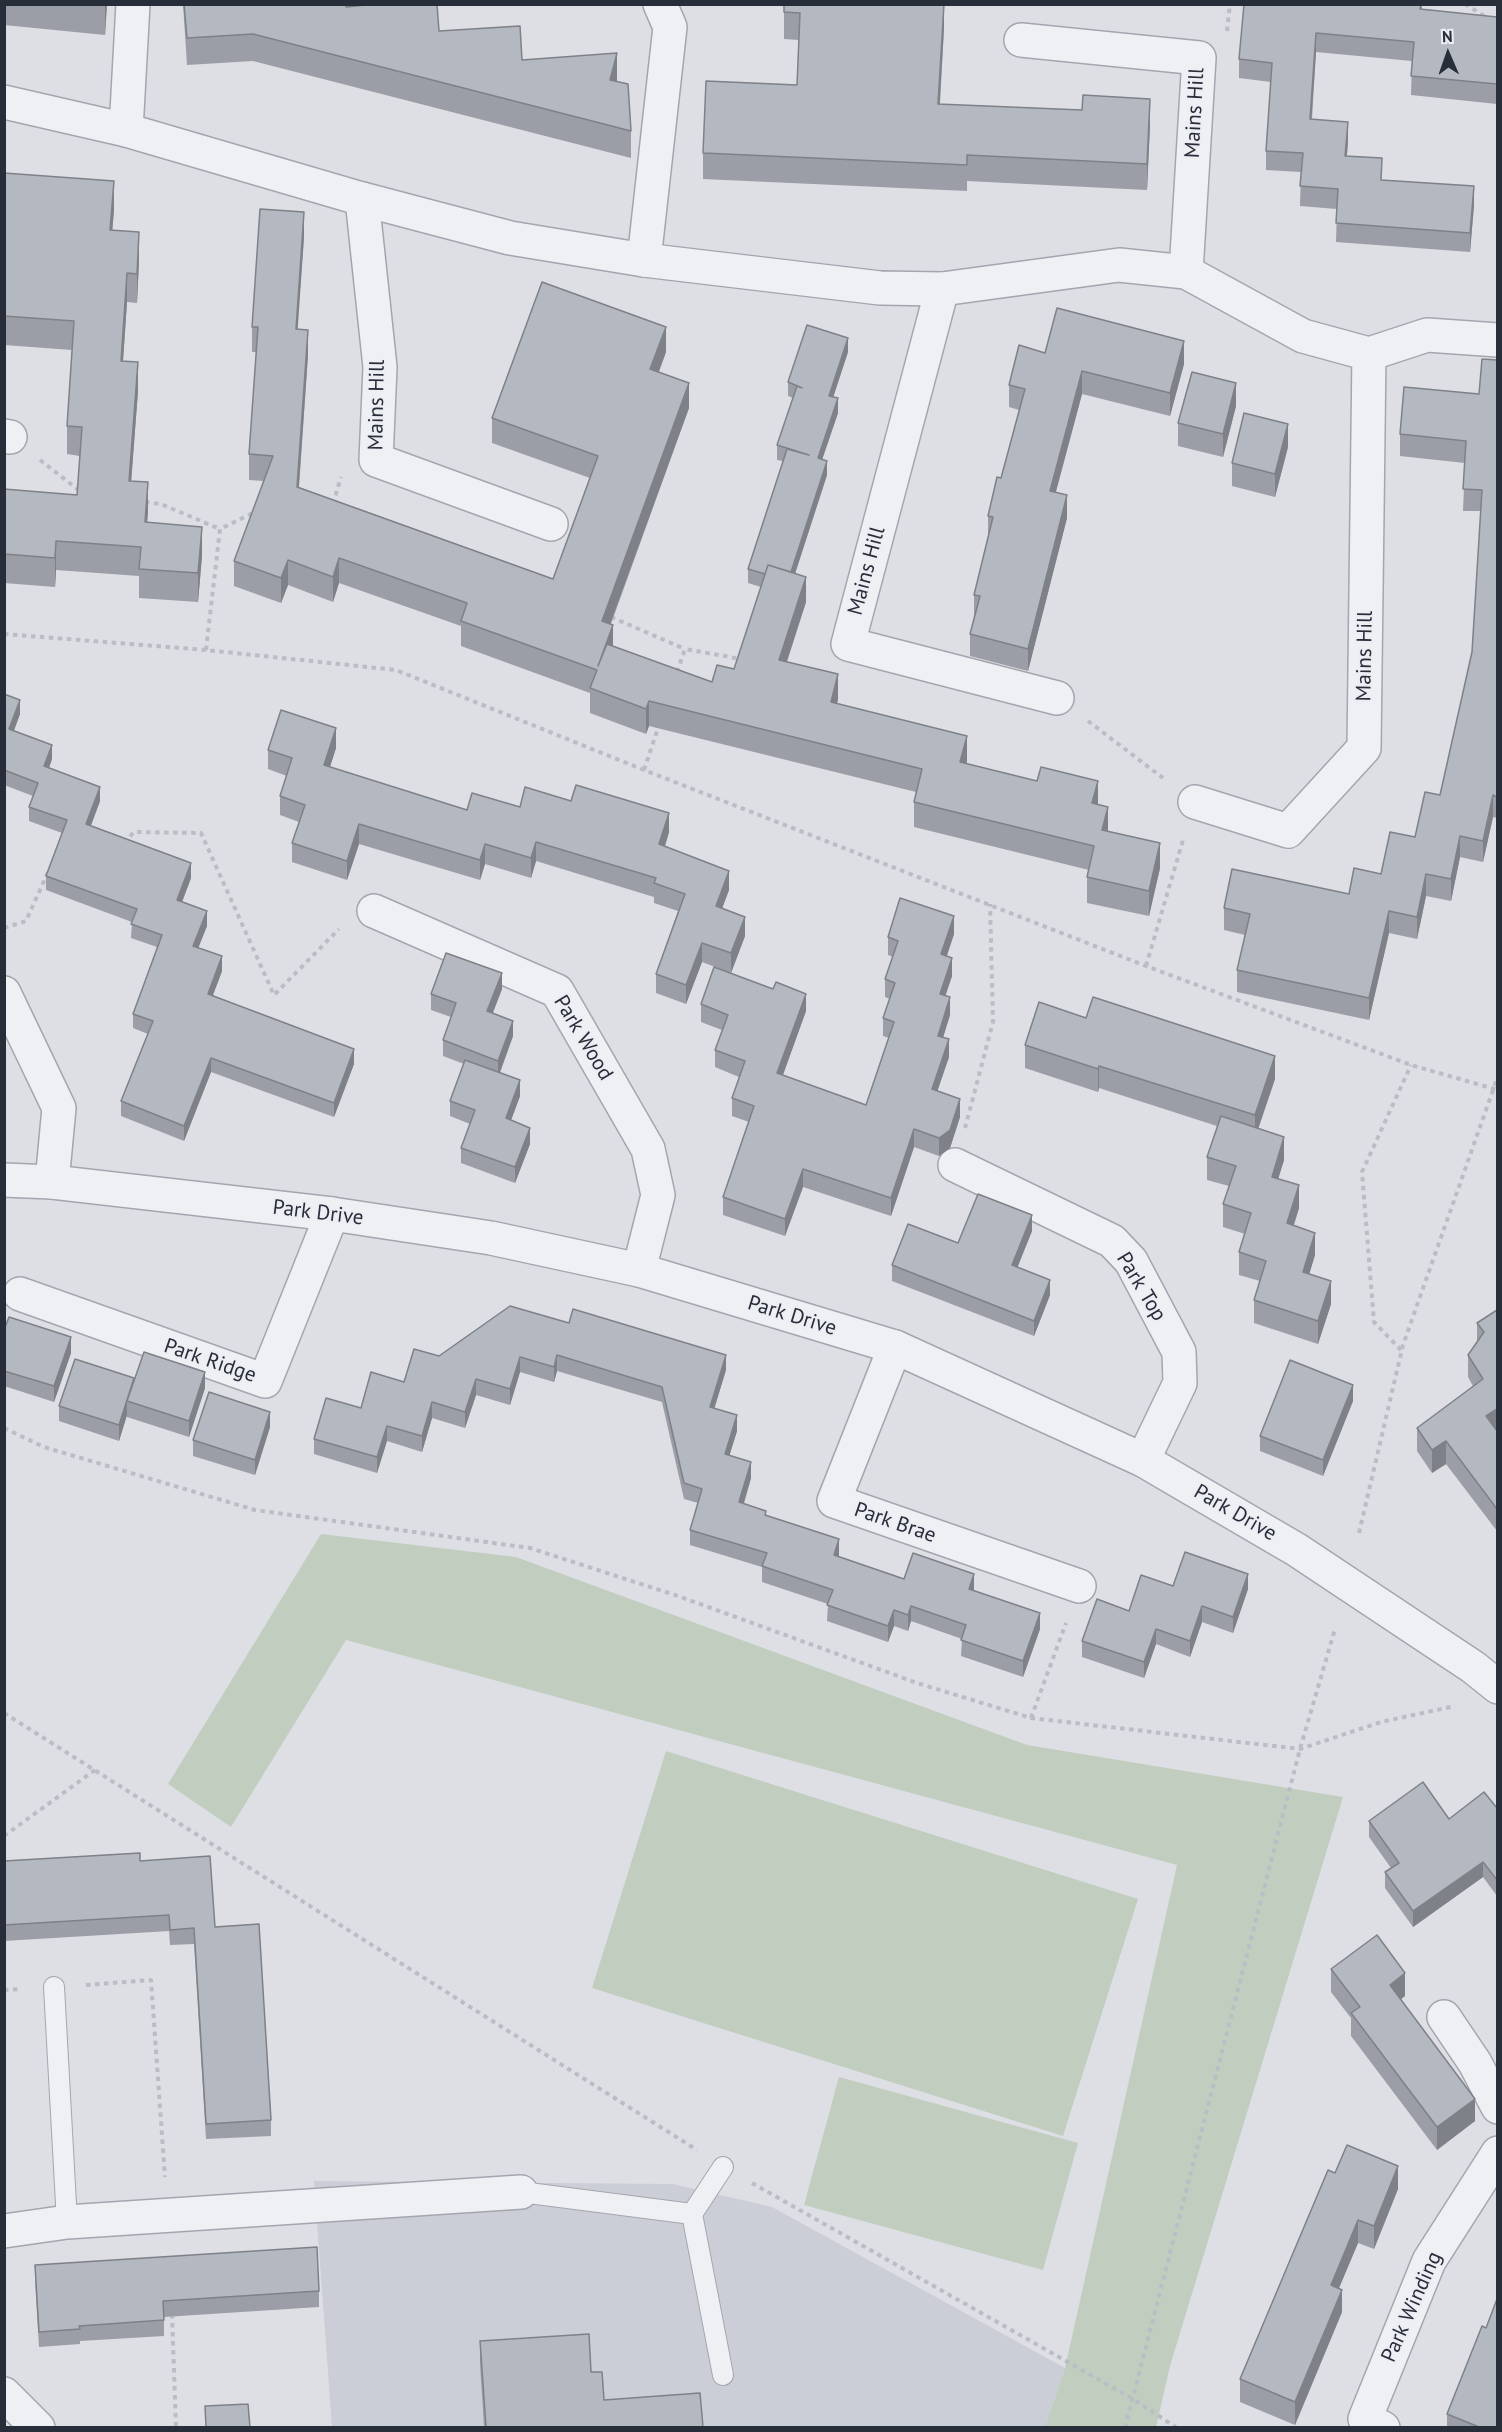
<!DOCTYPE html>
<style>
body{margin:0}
#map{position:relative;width:1502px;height:2432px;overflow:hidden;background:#dddfe5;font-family:"PT Sans",sans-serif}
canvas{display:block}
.frame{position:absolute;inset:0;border:6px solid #282d3a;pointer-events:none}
.north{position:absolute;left:1418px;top:24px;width:60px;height:60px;-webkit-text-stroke:4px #eceef3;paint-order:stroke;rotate:358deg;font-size:16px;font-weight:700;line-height:24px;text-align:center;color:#282d3a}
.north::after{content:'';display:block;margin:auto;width:21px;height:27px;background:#282d3a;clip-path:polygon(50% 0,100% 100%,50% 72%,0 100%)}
</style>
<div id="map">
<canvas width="1502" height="2432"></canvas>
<div class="frame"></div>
<div class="north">N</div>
</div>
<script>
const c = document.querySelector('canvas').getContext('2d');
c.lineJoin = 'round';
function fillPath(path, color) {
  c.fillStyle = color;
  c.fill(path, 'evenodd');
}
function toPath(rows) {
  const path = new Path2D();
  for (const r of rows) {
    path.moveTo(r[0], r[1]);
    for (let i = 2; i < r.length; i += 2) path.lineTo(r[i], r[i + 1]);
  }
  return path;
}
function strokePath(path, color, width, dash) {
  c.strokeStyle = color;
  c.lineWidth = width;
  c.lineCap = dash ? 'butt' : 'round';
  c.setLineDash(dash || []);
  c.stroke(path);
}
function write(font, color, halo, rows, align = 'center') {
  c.font = font + ' "PT Sans",sans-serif';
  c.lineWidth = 4.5;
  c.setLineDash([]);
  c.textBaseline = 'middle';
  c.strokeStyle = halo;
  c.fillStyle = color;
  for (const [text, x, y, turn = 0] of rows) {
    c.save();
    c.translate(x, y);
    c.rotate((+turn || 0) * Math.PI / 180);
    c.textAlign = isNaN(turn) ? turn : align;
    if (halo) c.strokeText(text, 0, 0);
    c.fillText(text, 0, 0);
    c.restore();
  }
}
const built = toPath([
 [314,2181,673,2184,772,2207,1065,2368,1045,2427,332,2427]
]);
const green = toPath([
 [321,1534,516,1557,1027,1745,1343,1797,1170,2366,1156,2427,1045,2427,1065,2368,1177,1865,346,1640,231,1827,168,1784],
 [666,1751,1138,1899,1063,2136,592,1988],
 [839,2077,1078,2143,1043,2270,804,2205]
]);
const path = toPath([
 [1465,4,1486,17],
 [1227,31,1230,4],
 [40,460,80,491],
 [145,502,161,504,220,529],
 [333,504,341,477],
 [611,617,685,649],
 [4,634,206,650,396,670,644,770,1146,966,1411,1065,1498,1090],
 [206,650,220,529,255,512],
 [677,672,685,649,741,659],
 [1088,721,1163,778],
 [644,770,659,725],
 [124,843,134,832,201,833,274,995,339,929],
 [4,928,26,921,49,870],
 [1146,966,1183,840],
 [965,1128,993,1022,990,904],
 [1401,1350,1374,1322,1362,1172,1411,1065],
 [4,1428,44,1447,255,1510,530,1548,678,1596,917,1683,1031,1718,1300,1749,1381,1722,1455,1706],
 [1359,1533,1403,1345,1498,1076],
 [4,1713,697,2150],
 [1031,1718,1066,1623],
 [4,1836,95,1770],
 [86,1985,151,1980,165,2177],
 [4,1990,22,1989],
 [752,2183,1133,2399,1177,2428],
 [172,2314,176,2428],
 [1125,2428,1300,1749,1335,1629]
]);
const service = toPath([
 [54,1987,67,2222],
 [521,2192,692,2214,723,2167],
 [692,2214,723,2375]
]);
const minor = toPath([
 [1021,40,1199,58,1186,272],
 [126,130,133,4],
 [362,199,380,367,376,460,551,524],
 [644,260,670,27,660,4],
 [942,289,848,644,1057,698],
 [4,436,10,437],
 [1195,802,1288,831,1364,748,1369,354],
 [374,911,557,991,648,1149,658,1195,639,1270],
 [4,993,59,1108,52,1182],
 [955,1165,1112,1241,1131,1261,1179,1352,1180,1383,1143,1460],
 [20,1294,265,1381,332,1214],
 [895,1347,834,1501,1079,1586],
 [1444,2017,1475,2063,1498,2107],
 [4,2231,67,2222,521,2192],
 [4,2394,38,2428],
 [1383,2428,1365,2419,1429,2261,1498,2153]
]);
const tertiary = toPath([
 [4,102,126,130,362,199,510,238,644,260,880,288,942,289,1119,265,1186,272,1303,336,1369,354,1427,335,1498,340],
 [4,1180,52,1182,332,1214,491,1238,639,1270,895,1347,1143,1460,1297,1550,1473,1667,1498,1687]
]);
const wall = toPath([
 [4,4,107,4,105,35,4,25],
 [183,4,346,4,346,7,439,31,522,60,617,80,617,81,631,131,631,158,253,61,187,65],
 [784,4,944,28,940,104,1150,125,1147,190,967,181,967,191,703,179,703,153,797,85,799,40,784,39],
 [1244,4,1422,4,1422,9,1497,17,1497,104,1411,95,1412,61,1316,52,1312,119,1348,141,1347,156,1382,180,1474,205,1470,252,1336,242,1337,209,1300,206,1301,172,1266,170,1266,151,1271,82,1239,78,1239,59],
 [4,173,114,210,112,230,139,261,137,303,127,302,123,361,138,391,131,481,148,511,147,523,202,556,198,602,139,598,139,576,56,570,55,587,4,583,4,489,77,495,80,456,67,454,67,426,72,350,4,345],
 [304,237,297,329,308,355,299,487,553,579,590,478,492,443,492,418,666,352,659,372,689,408,611,624,613,646,712,682,734,669,761,587,748,583,748,569,783,461,777,460,777,445,793,398,788,396,788,382,848,352,833,397,838,413,822,459,827,475,795,574,806,602,787,662,838,699,837,704,967,761,966,764,1098,804,1108,832,1160,868,1149,916,1087,903,1087,877,1089,870,914,827,914,802,916,792,649,726,646,734,590,713,590,693,461,646,461,626,339,583,333,602,288,585,281,603,234,586,234,561,264,481,249,480,249,454,256,352,252,352,252,327],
 [1045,353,1184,364,1170,416,1082,394,1056,492,1067,518,1028,671,970,656,970,634,974,618,974,595,988,538,988,516,1001,478,1019,410,1009,407,1009,385],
 [1497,360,1497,818,1493,817,1483,862,1460,857,1451,901,1426,896,1417,939,1389,933,1369,1020,1237,992,1237,970,1245,935,1224,930,1224,908,1349,894,1381,874,1415,837,1440,795,1472,652,1481,511,1463,511,1465,463,1400,456,1400,434,1479,394],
 [1236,406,1223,457,1178,446,1178,423],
 [1288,447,1275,497,1232,486,1232,463],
 [4,694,20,714,14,731,52,759,49,768,100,801,91,826,191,878,182,902,207,926,198,948,222,971,213,995,354,1064,334,1117,211,1072,184,1141,121,1116,121,1101,148,1034,133,1028,133,1014,157,947,131,938,132,922,46,890,46,876,62,833,29,821,29,807,33,796,4,785],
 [336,748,330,767,467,810,520,807,669,832,665,847,729,890,722,908,745,936,731,973,702,962,686,1004,656,993,656,974,678,911,654,903,654,897,536,861,531,878,485,864,480,880,359,844,347,880,292,862,292,843,299,822,280,815,280,796,287,776,268,769,268,750],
 [954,934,947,956,952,976,945,996,950,1015,943,1037,949,1057,937,1091,960,1117,950,1148,939,1156,914,1147,891,1216,803,1187,785,1236,723,1215,723,1197,749,1122,732,1116,732,1098,739,1077,715,1067,715,1050,722,1030,701,1022,701,1004,806,1011,783,1075,866,1105,889,1038,883,1036,883,1018,890,999,885,997,885,979,893,957,888,955,888,937],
 [502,989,493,1013,513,1036,500,1073,520,1096,511,1120,530,1144,515,1183,461,1163,461,1148,470,1124,450,1116,450,1101,464,1064,443,1056,443,1040,451,1017,431,1010,431,994],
 [1086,1018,1275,1079,1258,1129,1284,1160,1278,1179,1299,1208,1294,1225,1315,1255,1309,1274,1331,1304,1318,1344,1254,1323,1254,1300,1260,1281,1239,1275,1239,1252,1245,1234,1223,1227,1223,1204,1229,1186,1207,1180,1207,1157,1217,1126,1099,1088,1098,1092,1025,1068,1025,1045],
 [1032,1231,1017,1267,1050,1295,1034,1336,892,1281,892,1265,958,1243],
 [510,1306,726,1370,714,1408,737,1431,729,1456,751,1478,744,1504,766,1515,839,1555,838,1556,904,1579,974,1591,1040,1629,1023,1677,961,1656,962,1639,911,1621,908,1631,894,1626,888,1642,827,1621,828,1604,762,1582,762,1567,690,1545,690,1530,698,1503,684,1499,662,1402,557,1371,554,1382,520,1372,510,1405,476,1395,465,1428,432,1418,422,1452,387,1441,377,1473,314,1454,314,1439,361,1408,404,1382,439,1356],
 [1497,1310,1497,1531,1446,1464,1432,1473,1417,1451,1417,1428,1473,1386,1468,1377,1468,1355,1477,1341,1477,1323],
 [4,1330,71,1353,54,1402,4,1386],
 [134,1381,205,1388,189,1437,127,1417,127,1415,119,1441,59,1421,59,1406],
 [1353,1401,1323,1476,1260,1451,1260,1436],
 [270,1427,255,1475,193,1456,193,1440],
 [1173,1586,1248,1589,1233,1633,1202,1622,1190,1657,1156,1644,1144,1678,1082,1657,1082,1641,1129,1611],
 [1497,1808,1497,1896,1483,1877,1413,1927,1385,1888,1385,1872,1391,1868,1369,1837,1369,1821,1449,1819],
 [4,1861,140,1861,215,1927,271,2120,271,2136,206,2139,194,1944,170,1945,169,1931,4,1941],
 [1331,1969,1405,1996,1401,1999,1475,2121,1437,2150,1351,2036,1351,2018,1331,1992],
 [1335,2173,1398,2189,1374,2249,1358,2243,1339,2288,1342,2312,1295,2425,1240,2402,1240,2379],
 [35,2265,319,2291,319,2307,164,2317,164,2336,80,2341,80,2344,39,2347,35,2281],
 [1486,2328,1497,2427,1447,2427,1447,2414],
 [480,2341,591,2372,604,2400,703,2427,484,2427,480,2364]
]);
const shadedWall = toPath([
 [105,4,107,4,105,35],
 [944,4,944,28,938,130,938,104],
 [1316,33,1316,52,1310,138,1310,119],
 [617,53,617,80,610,107,610,80],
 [1150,99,1150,125,1147,190,1147,164],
 [1348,122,1348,141,1345,175,1345,156],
 [114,181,114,210,110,259,110,230],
 [1474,186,1474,205,1470,252,1470,233],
 [304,212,304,237,296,354,296,329],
 [139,232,139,261,137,303,137,274],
 [127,273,127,302,121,390,121,361],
 [666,327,666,352,650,394,650,369],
 [308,330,308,355,297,512,297,487],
 [848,338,848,352,829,410,829,396],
 [1184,341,1184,364,1170,416,1170,393],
 [138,362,138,391,129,510,129,481],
 [1082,371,1082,394,1050,513,1050,491],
 [689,383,689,408,602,646,602,621],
 [1236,383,1236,406,1223,457,1223,434],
 [838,398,838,413,818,472,818,458],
 [1288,424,1288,447,1275,497,1275,474],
 [827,461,827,475,788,595,788,581],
 [148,482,148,511,145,551,145,522],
 [1067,495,1067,518,1028,671,1028,649],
 [202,527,202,556,198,602,198,573],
 [56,541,56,570,55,587,55,558],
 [339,558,339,583,333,602,333,577],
 [288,560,288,585,281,603,281,578],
 [806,577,806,602,779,685,779,660],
 [613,625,613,650,598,666],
 [838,674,838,699,831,727,831,702],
 [20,700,20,714,9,743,9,729],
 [649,701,649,726,646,734,646,709],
 [336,728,336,748,324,785,324,765],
 [967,736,967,761,960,787,960,762],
 [52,745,52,759,44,781,44,766],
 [1098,781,1098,806,1092,803],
 [100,787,100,801,86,838,86,824],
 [1493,795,1493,817,1483,862,1483,841],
 [1108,807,1108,832,1102,830],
 [669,813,669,832,659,864,659,844],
 [359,824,359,844,347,880,347,861],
 [1460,836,1460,857,1451,901,1451,879],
 [536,842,536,861,531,878,531,858],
 [1160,843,1160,868,1149,916,1149,891],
 [485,844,485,864,480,880,480,860],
 [191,863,191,878,177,915,177,900],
 [729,871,729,890,716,925,716,906],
 [1426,874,1426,896,1417,939,1417,917],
 [207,911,207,926,193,961,193,946],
 [1389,911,1389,933,1369,1020,1369,998],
 [954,916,954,934,941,972,941,954],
 [745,917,745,936,731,973,731,953],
 [702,943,702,962,686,1004,686,985],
 [222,956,222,971,208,1008,208,994],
 [952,958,952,976,940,1012,940,994],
 [502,973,502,989,487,1027,487,1011],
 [806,994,806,1011,777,1091,777,1073],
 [950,997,950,1015,938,1054,938,1036],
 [513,1021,513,1036,498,1077,498,1061],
 [949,1039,949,1057,932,1107,932,1089],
 [354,1049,354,1064,334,1117,334,1103],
 [1275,1056,1275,1079,1255,1138,1255,1115],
 [211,1058,211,1072,184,1141,184,1126],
 [1099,1066,1099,1088,1098,1092,1098,1069],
 [520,1080,520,1096,506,1134,506,1118],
 [960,1099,960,1117,950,1148,939,1156,939,1138],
 [530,1128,530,1144,515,1183,515,1167],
 [914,1129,914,1147,891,1216,891,1198],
 [1284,1137,1284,1160,1272,1199,1272,1177],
 [803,1169,803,1187,785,1236,785,1219],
 [1299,1185,1299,1208,1287,1246,1287,1223],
 [1032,1215,1032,1231,1012,1281,1012,1265],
 [1315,1233,1315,1255,1303,1295,1303,1272],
 [1050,1280,1050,1295,1034,1336,1034,1321],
 [1331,1281,1331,1304,1318,1344,1318,1321],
 [71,1337,71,1353,54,1402,54,1386],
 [557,1355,557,1371,554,1382,554,1367],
 [726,1355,726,1370,710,1423,710,1407],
 [520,1357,520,1372,510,1405,510,1389],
 [205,1372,205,1388,189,1437,189,1421],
 [134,1378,127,1401,127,1415,119,1441,119,1425],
 [476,1379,476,1395,465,1428,465,1412],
 [1353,1385,1353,1401,1323,1476,1323,1460],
 [432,1402,432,1418,422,1452,422,1436],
 [1497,1409,1497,1432,1486,1416],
 [270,1412,270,1427,255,1475,255,1460],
 [737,1415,737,1431,725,1470,725,1454],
 [387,1426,387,1441,377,1473,377,1457],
 [1446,1441,1446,1464,1432,1473,1432,1450],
 [751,1462,751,1478,739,1518,739,1502],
 [839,1539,839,1555,834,1570,834,1555],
 [974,1574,974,1590,969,1604,969,1589],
 [1248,1574,1248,1589,1233,1633,1233,1617],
 [911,1606,911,1621,908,1631,908,1615],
 [1202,1606,1202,1622,1190,1657,1190,1641],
 [894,1610,894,1626,888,1642,888,1626],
 [1040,1613,1040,1629,1023,1677,1023,1661],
 [1156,1629,1156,1644,1144,1678,1144,1662],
 [1483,1862,1483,1877,1413,1927,1413,1911],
 [1405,1973,1405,1996,1390,2007,1390,1985],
 [1475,2099,1475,2121,1437,2150,1437,2127],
 [1398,2166,1398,2189,1374,2249,1374,2226],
 [1358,2220,1358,2243,1331,2307,1331,2285],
 [1342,2290,1342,2312,1295,2425,1295,2402]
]);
const building = toPath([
 [184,4,346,4,346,7,375,4,437,4,439,31,520,26,522,60,617,53,610,80,628,84,631,131,253,34,187,38,184,4],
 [784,4,944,4,938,104,1082,110,1083,95,1150,99,1147,164,967,155,967,165,703,153,706,81,797,85,800,13,784,12,784,4],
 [1244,4,1421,4,1420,9,1497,17,1497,84,1411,76,1414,42,1316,33,1310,119,1348,122,1345,156,1382,158,1381,180,1474,186,1470,233,1336,223,1338,189,1300,186,1303,153,1266,151,1272,63,1239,59,1244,4],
 [4,173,114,181,110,230,139,232,137,274,127,273,121,361,138,362,129,481,148,482,145,522,202,527,198,573,139,569,141,547,56,541,55,558,4,554,4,489,77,495,82,427,67,426,74,321,4,316,4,173],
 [260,209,304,212,296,329,308,330,297,487,553,579,598,456,492,418,542,282,666,327,650,369,689,383,602,621,613,625,598,666,607,644,712,682,717,665,734,669,768,565,806,577,779,660,838,674,831,702,967,736,960,762,1037,781,1041,767,1098,781,1092,803,1108,807,1102,830,1160,843,1149,891,1087,877,1094,846,914,802,922,769,649,701,646,709,590,688,597,670,461,621,467,603,339,558,333,577,288,560,281,578,234,561,273,456,249,454,258,327,252,327,260,209],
 [1057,308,1184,341,1170,393,1082,371,1050,491,1067,495,1028,649,970,634,980,596,974,595,993,517,988,516,997,477,1001,478,1025,389,1009,385,1019,345,1045,353,1057,308],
 [807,325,848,338,829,396,838,398,818,458,827,461,791,572,768,565,765,574,748,569,787,449,809,455,777,445,797,386,802,388,788,382,807,325],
 [1482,359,1497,360,1497,797,1493,795,1483,841,1460,836,1451,879,1426,874,1417,917,1389,911,1369,998,1237,970,1250,914,1224,908,1232,869,1349,894,1354,868,1381,874,1390,832,1415,837,1425,792,1440,795,1472,652,1482,490,1463,489,1466,441,1400,434,1404,387,1479,394,1482,359],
 [1192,372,1236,383,1223,434,1178,423,1192,372],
 [1244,413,1288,424,1275,474,1232,463,1244,413],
 [4,694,20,700,9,729,52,745,44,766,100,787,86,824,191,863,177,900,207,911,193,946,222,956,208,994,354,1049,334,1103,211,1058,184,1126,121,1101,153,1021,133,1014,162,935,131,924,137,909,46,876,67,820,29,807,38,783,4,770,4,694],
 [281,710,336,728,324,765,467,810,472,793,520,807,525,787,571,801,576,785,669,813,659,844,729,871,716,906,745,917,731,953,702,943,686,985,656,974,685,894,654,883,656,878,536,842,531,858,485,844,480,860,359,824,347,861,292,843,305,805,280,796,292,758,268,750,281,710],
 [900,898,954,916,941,954,952,958,940,994,950,997,938,1036,949,1039,932,1089,960,1099,950,1130,939,1138,914,1129,891,1198,803,1169,785,1219,723,1197,754,1106,732,1098,745,1061,715,1050,728,1015,701,1004,714,967,773,989,776,982,806,994,777,1073,866,1105,894,1022,883,1018,895,983,885,979,898,941,888,937,900,898],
 [446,953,502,973,487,1011,513,1021,498,1061,443,1040,456,1003,431,994,446,953],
 [1093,997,1275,1056,1255,1115,1099,1066,1098,1069,1025,1045,1039,1002,1086,1018,1093,997],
 [465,1060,520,1080,506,1118,530,1128,515,1167,461,1148,475,1110,450,1101,465,1060],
 [1221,1116,1284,1137,1272,1177,1299,1185,1287,1223,1315,1233,1303,1272,1331,1281,1318,1321,1254,1300,1266,1261,1239,1252,1251,1213,1223,1204,1236,1166,1207,1157,1221,1116],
 [978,1194,1032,1215,1012,1265,1050,1280,1034,1321,892,1265,908,1224,958,1243,978,1194],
 [510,1306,569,1323,573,1309,726,1355,710,1407,737,1415,725,1454,751,1462,739,1502,766,1511,765,1515,839,1539,834,1555,904,1579,913,1553,974,1574,969,1589,1040,1613,1023,1661,961,1640,966,1625,911,1606,908,1615,894,1610,888,1626,827,1605,833,1590,762,1566,767,1553,690,1530,702,1489,684,1483,662,1387,557,1355,554,1367,520,1357,510,1389,476,1379,465,1412,432,1402,422,1436,387,1426,377,1457,314,1439,326,1398,361,1408,371,1372,404,1382,414,1349,439,1356,510,1306],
 [1497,1310,1497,1409,1486,1416,1497,1431,1497,1509,1446,1441,1432,1450,1417,1428,1483,1379,1468,1355,1484,1332,1477,1323,1497,1310],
 [9,1317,71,1337,54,1386,4,1371,4,1330,9,1317],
 [144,1352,205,1372,189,1421,127,1401,144,1352],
 [75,1359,134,1378,119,1425,59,1406,75,1359],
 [1290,1360,1353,1385,1323,1460,1260,1436,1290,1360],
 [209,1392,270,1412,255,1460,193,1440,209,1392],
 [1185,1552,1248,1574,1233,1617,1202,1606,1190,1641,1156,1629,1144,1662,1082,1641,1097,1599,1129,1611,1141,1575,1173,1586,1185,1552],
 [1423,1782,1449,1819,1484,1792,1497,1808,1497,1880,1483,1862,1413,1911,1385,1872,1399,1863,1369,1821,1423,1782],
 [140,1853,140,1861,210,1856,215,1927,259,1924,271,2120,206,2124,194,1928,170,1930,169,1915,4,1925,4,1861,140,1853],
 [1377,1935,1405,1973,1390,1985,1475,2099,1437,2127,1351,2013,1360,2007,1331,1969,1377,1935],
 [1347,2145,1398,2166,1374,2226,1358,2220,1331,2285,1342,2290,1295,2402,1240,2379,1328,2170,1335,2173,1347,2145],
 [317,2247,319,2291,163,2301,164,2320,79,2326,80,2329,39,2332,35,2265,317,2247],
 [1497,2299,1497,2427,1479,2427,1447,2414,1482,2326,1486,2328,1497,2299],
 [589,2334,591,2372,602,2372,604,2400,700,2393,703,2427,486,2427,480,2341,589,2334],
 [248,2404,250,2427,206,2427,205,2406,248,2404]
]);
const streetNames = [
 ["Mains Hill",1195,113,-87],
 ["Mains Hill",377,405,-89],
 ["Mains Hill",867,571,-75],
 ["Mains Hill",1365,656,-89],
 ["Park Wood",583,1038,59],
 ["Park Drive",318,1213,7],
 ["Park Top",1141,1287,59],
 ["Park Drive",792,1316,17],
 ["Park Ridge",210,1361,19],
 ["Park Drive",1235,1513,30],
 ["Park Brae",895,1523,19],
 ["Park Winding",1412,2307,-66]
];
fillPath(built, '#cbced6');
fillPath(green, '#c1cebf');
strokePath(service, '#a3a6ae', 22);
strokePath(minor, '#a3a6ae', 36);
strokePath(tertiary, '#a3a6ae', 36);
strokePath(path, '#bbbdc4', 4, [4.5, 4.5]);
strokePath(service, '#eff0f4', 20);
strokePath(minor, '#eff0f4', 33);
strokePath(tertiary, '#eff0f4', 33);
fillPath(wall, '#9b9ea6');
fillPath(shadedWall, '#7e8187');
fillPath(building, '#b4b8c1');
strokePath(building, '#7e8187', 1.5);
write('21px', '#282d3a', '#eceef3', streetNames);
</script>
